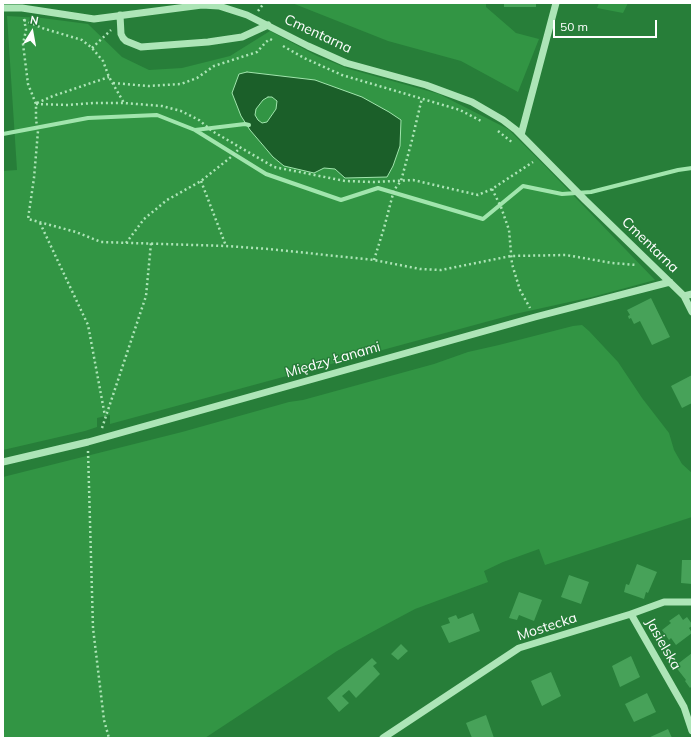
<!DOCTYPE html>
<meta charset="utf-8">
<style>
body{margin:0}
#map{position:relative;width:695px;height:741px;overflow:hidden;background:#277e39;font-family:Mulish,sans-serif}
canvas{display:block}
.frame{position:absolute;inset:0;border:4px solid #fff;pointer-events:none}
.north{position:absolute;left:12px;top:12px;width:40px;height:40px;-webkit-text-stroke:3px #277e39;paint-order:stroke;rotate:11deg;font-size:11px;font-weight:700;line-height:16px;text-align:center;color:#fff}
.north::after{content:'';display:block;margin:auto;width:14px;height:18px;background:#fff;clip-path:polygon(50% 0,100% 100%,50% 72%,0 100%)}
.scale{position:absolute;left:553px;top:20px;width:104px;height:18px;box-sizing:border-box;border:2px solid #fff;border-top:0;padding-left:5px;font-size:12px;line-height:14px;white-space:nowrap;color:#fff;-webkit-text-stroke:3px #277e39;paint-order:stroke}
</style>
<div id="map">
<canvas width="695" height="741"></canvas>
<div class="frame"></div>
<div class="north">N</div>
<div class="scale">50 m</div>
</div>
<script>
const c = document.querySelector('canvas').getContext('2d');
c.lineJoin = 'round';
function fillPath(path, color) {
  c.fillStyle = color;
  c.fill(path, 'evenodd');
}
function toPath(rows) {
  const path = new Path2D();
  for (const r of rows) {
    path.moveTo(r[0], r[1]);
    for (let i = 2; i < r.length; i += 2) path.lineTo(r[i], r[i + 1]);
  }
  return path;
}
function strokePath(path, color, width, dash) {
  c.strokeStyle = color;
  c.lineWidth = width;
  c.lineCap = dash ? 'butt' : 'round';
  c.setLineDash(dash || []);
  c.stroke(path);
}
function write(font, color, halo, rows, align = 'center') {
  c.font = font + ' Mulish,sans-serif';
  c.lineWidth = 3;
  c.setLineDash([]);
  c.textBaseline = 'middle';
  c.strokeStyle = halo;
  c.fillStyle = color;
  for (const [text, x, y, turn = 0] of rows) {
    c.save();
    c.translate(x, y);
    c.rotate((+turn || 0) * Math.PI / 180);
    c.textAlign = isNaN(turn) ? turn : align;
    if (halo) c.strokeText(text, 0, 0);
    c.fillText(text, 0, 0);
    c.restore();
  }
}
const green = toPath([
 [292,3,486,3,486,7,516,33,539,39,518,92,461,61,388,41],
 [599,3,628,3,623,13,597,8],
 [7,16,42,18,88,24,122,57,149,70,182,68,230,56,270,31,317,56,349,69,439,94,508,129,547,168,655,280,592,297,515,314,110,424,110,415,97,418,97,427,85,431,3,450,3,171,17,170],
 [582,325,589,331,618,362,642,398,669,433,674,450,682,464,692,473,692,517,545,565,539,549,503,562,484,571,488,582,415,609,385,625,337,651,205,738,3,738,3,732,5,731,3,730,3,477,182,432,289,402,303,400,434,364,468,352,499,345,573,326]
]);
const water = toPath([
 [247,72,315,80,362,97,389,112,401,120,400,146,393,166,387,177,345,178,335,169,324,168,314,173,284,166,273,157,250,130,241,116,232,93,239,74,247,72],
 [268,97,272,97,277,101,276,109,267,122,262,123,258,120,255,115,256,109,263,100,268,97]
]);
const stream = toPath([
 [195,130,266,174,341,200,378,188,483,219,523,186,562,194,591,192,678,170,692,168],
 [3,134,88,118,157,115,195,130,245,124,249,125]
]);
const building = toPath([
 [504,3,536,3,536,7,504,7],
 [651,298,670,337,652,345,640,321,634,324,631,318,629,319,628,316,630,315,627,310],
 [692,375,692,403,682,408,671,386],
 [682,560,692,560,692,584,681,583],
 [637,564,657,572,648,593,646,592,644,599,624,592,626,584,629,585],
 [569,575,589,582,581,604,561,597],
 [519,592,542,600,534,621,519,615,517,620,509,618],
 [473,613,480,631,449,643,441,626,450,623,448,618,456,615,458,619],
 [679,614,683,620,687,617,692,624,692,626,689,628,692,633,676,645,671,638,669,640,662,630,671,623,669,621],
 [401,644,408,651,398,660,391,654],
 [692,653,692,686,690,688,685,681,686,680,675,666],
 [631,656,640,677,620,687,612,666],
 [372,658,377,663,373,666,380,674,356,698,349,690,342,696,349,703,339,712,327,698],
 [551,672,561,696,542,706,531,681],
 [647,693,656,712,634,722,625,704],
 [486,715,494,738,472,738,466,723],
 [668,729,672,738,648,738]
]);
const path = toPath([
 [258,11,264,3],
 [24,19,26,30,23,44,28,84,36,104,36,120,38,131,34,178,28,219,76,232,101,242,226,246,269,249,374,260,420,269,441,270,511,256,566,255,612,263,637,265],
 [24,20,42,28,82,40,92,48,103,61,109,77,124,103],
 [283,46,304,58,342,75,460,110,483,122],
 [92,48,111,30],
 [113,83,148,86,181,84,197,78,214,66,257,52,266,42,270,39,272,40],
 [37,103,53,96,109,77],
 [36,104,68,105,93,103,124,103,162,106,181,111,199,120,212,131,274,167,345,181,373,182,413,180,478,195,492,189,533,162],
 [498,131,513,143],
 [201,181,226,246],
 [492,189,501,207,509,230,512,264,520,290,530,308],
 [40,223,88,325,105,416],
 [126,243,144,219,167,200,201,181,231,157,240,148],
 [374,260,384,228,394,190,401,181,412,140,422,98],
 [102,428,146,296,151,243],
 [88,451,93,628,104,720,109,738]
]);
const minor = toPath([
 [3,8,22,8,94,19,202,5,219,6,247,15,308,46,346,63,426,85,472,102,503,120,516,130,585,200,684,296,692,312],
 [120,15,121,34,123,38,126,41,141,47,208,42,242,37,268,25],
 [521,135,556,3],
 [684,296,692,294],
 [3,462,88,442,535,317,670,282],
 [631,614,684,707,692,731],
 [383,738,519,648,631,614,664,602,692,602]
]);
const streetNames = [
 ["Cmentarna",318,34,25],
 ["Cmentarna",650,245,44],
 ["Między Łanami",333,360,-16],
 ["Mostecka",547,627,-18],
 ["Jasielska",663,644,60]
];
fillPath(green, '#329544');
fillPath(water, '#1b5f29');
strokePath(water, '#a1e5ad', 1);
strokePath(stream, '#a1e5ad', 4);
fillPath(building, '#47a259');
strokePath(path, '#ade5b7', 2.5, [2, 3]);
strokePath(minor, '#ade5b7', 7);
write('14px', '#fff', '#277e39', streetNames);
</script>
